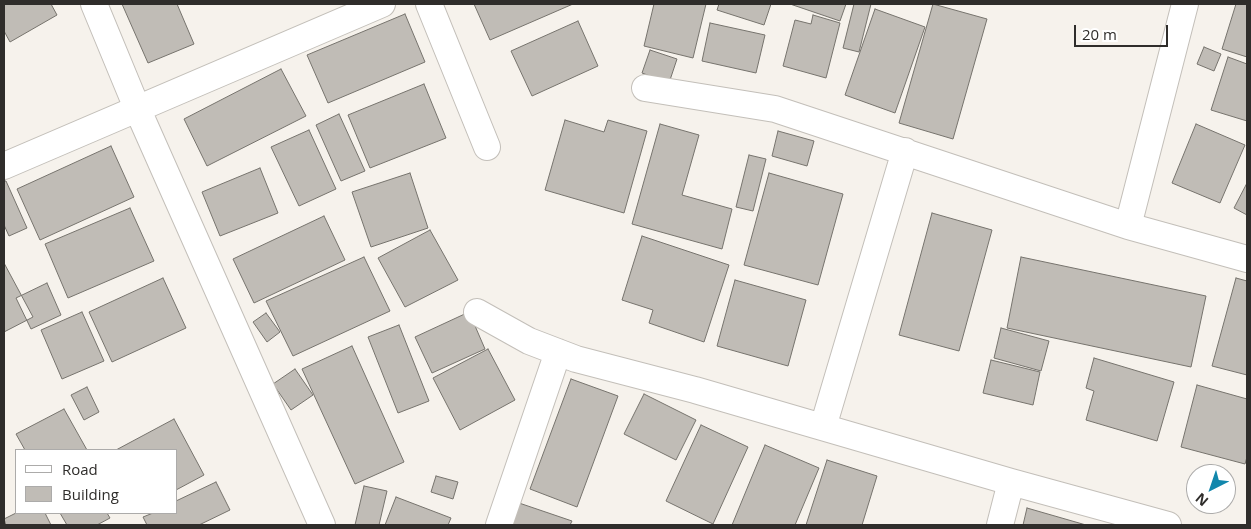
<!DOCTYPE html>
<style>
body{margin:0}
#map{position:relative;width:1251px;height:529px;overflow:hidden;background:#f6f2ec;font-family:"Open Sans",sans-serif}
canvas{display:block}
.frame{position:absolute;inset:0;border:5px solid #2f2d2b;pointer-events:none}
.legend{position:absolute;left:15px;top:449px;width:162px;height:65px;box-sizing:border-box;background:#fff;border:1px solid #acabaa;margin:0;padding:6px 9px;list-style:none;font-size:15px;color:#2f2d2b}
.legend li{display:flex;align-items:center;gap:10px;height:25px}
.legend b{width:25px;border:1px solid #acabaa}
.north{position:absolute;left:1186px;top:464px;width:50px;height:50px;box-sizing:border-box;background:#fff;border:1px solid #acabaa;border-radius:50%;rotate:221deg;font-size:14px;font-weight:700;line-height:20px;text-align:center;color:#2f2d2b}
.north::after{content:'';display:block;margin:auto;width:18px;height:22px;background:#1287ac;clip-path:polygon(50% 0,100% 100%,50% 72%,0 100%)}
.scale{position:absolute;left:1074px;top:25px;width:94px;height:22px;box-sizing:border-box;border:2px solid #2f2d2b;border-top:0;padding-left:6px;font-size:15px;line-height:18px;white-space:nowrap;color:#2f2d2b;-webkit-text-stroke:4px #fff;paint-order:stroke}
</style>
<div id="map">
<canvas width="1251" height="529"></canvas>
<div class="frame"></div>
<ul class="legend">
<li><b style="height:6px;background:#fff"></b>Road</li>
<li><b style="height:14px;background:#c0bcb6"></b>Building</li>
</ul>
<div class="north">N</div>
<div class="scale">20 m</div>
</div>
<script>
const c = document.querySelector('canvas').getContext('2d');
c.lineJoin = 'round';
function fillPath(path, color) {
  c.fillStyle = color;
  c.fill(path, 'evenodd');
}
function toPath(rows) {
  const path = new Path2D();
  for (const r of rows) {
    path.moveTo(r[0], r[1]);
    for (let i = 2; i < r.length; i += 2) path.lineTo(r[i], r[i + 1]);
  }
  return path;
}
function strokePath(path, color, width, dash) {
  c.strokeStyle = color;
  c.lineWidth = width;
  c.lineCap = dash ? 'butt' : 'round';
  c.setLineDash(dash || []);
  c.stroke(path);
}
const building = toPath([
 [4,4,51,4,57,15,10,42,4,31,4,4],
 [122,4,177,4,194,44,148,63,122,4],
 [474,4,573,4,490,40,474,4],
 [654,4,706,4,693,58,644,46,654,4],
 [719,4,771,4,764,25,717,10,719,4],
 [790,4,846,4,840,21,790,4],
 [854,4,871,4,859,52,843,48,854,4],
 [933,4,987,19,953,139,899,123,933,4],
 [1236,4,1247,4,1247,57,1222,49,1236,4],
 [875,9,925,27,895,113,845,95,875,9],
 [405,14,425,62,328,103,307,55,405,14],
 [813,15,840,23,826,78,783,66,795,20,811,24,813,15],
 [578,21,598,66,532,96,511,51,578,21],
 [710,23,765,35,756,73,702,61,710,23],
 [1204,47,1221,54,1214,71,1197,64,1204,47],
 [650,50,677,59,669,83,642,73,650,50],
 [1228,57,1247,64,1247,121,1211,110,1228,57],
 [281,69,306,116,207,166,184,119,281,69],
 [424,84,446,138,370,168,348,115,424,84],
 [339,114,365,171,341,181,316,125,339,114],
 [565,120,604,132,608,120,647,131,624,213,545,190,565,120],
 [660,124,699,135,682,195,732,209,722,249,632,224,660,124],
 [1196,124,1245,145,1220,203,1172,183,1196,124],
 [309,130,336,189,299,206,271,147,309,130],
 [778,131,814,141,807,166,772,156,778,131],
 [111,146,134,197,40,240,17,189,111,146],
 [749,155,766,159,753,211,736,207,749,155],
 [260,168,278,213,220,236,202,192,260,168],
 [410,173,428,228,371,247,352,192,410,173],
 [769,173,843,194,818,285,744,265,769,173],
 [4,181,6,181,27,228,9,236,4,225,4,181],
 [1247,183,1247,215,1234,208,1247,183],
 [130,208,154,261,68,298,45,244,130,208],
 [932,213,992,230,959,351,899,335,932,213],
 [324,216,345,260,254,303,233,259,324,216],
 [430,230,458,280,405,307,378,258,430,230],
 [642,236,729,265,704,342,649,323,653,310,622,300,642,236],
 [364,257,390,311,293,356,266,301,364,257],
 [1021,257,1206,296,1191,367,1007,328,1021,257],
 [4,263,33,317,4,332,4,263],
 [163,278,186,328,112,362,89,312,163,278],
 [1236,278,1247,281,1247,375,1212,366,1236,278],
 [735,280,806,300,788,366,717,346,735,280],
 [47,283,61,315,31,329,16,298,47,283],
 [82,312,104,361,62,379,41,330,82,312],
 [469,312,485,349,432,373,415,337,469,312],
 [266,313,280,332,267,342,253,322,266,313],
 [399,325,429,401,398,413,368,337,399,325],
 [1001,328,1049,341,1041,371,994,358,1001,328],
 [352,346,404,462,355,484,302,369,352,346],
 [488,349,515,400,460,430,433,378,488,349],
 [1094,358,1174,382,1157,441,1086,420,1094,391,1086,388,1094,358],
 [991,360,1040,372,1033,405,983,393,991,360],
 [295,369,313,395,291,410,273,384,295,369],
 [571,379,618,396,577,507,530,489,571,379],
 [1197,385,1247,399,1247,457,1245,464,1181,447,1197,385],
 [87,387,99,412,84,420,71,395,87,387],
 [644,394,696,420,676,460,624,434,644,394],
 [64,409,87,450,25,450,16,434,64,409],
 [174,419,204,475,176,490,176,450,116,450,174,419],
 [701,425,748,447,713,524,666,501,701,425],
 [765,445,819,468,795,525,732,525,765,445],
 [827,460,877,476,862,525,806,525,827,460],
 [436,476,458,482,453,499,431,492,436,476],
 [216,482,230,510,199,525,147,525,143,517,153,513,176,513,176,501,216,482],
 [364,486,387,491,379,525,355,525,364,486],
 [396,497,451,518,448,525,385,525,396,497],
 [519,503,572,521,570,525,512,525,519,503],
 [1027,508,1086,525,1023,525,1027,508],
 [16,513,45,513,51,525,6,525,4,519,16,513],
 [60,513,107,513,110,518,97,525,67,525,60,513]
]);
const street = toPath([
 [94,4,137,108,322,525],
 [429,4,487,147],
 [645,88,775,109,1128,226,1247,259],
 [4,166,382,4],
 [1128,226,1185,4],
 [477,312,529,341,576,359,695,390,1011,482,1168,525],
 [823,427,905,151],
 [499,525,558,352],
 [1000,525,1011,482]
]);
fillPath(building, '#c0bcb6');
strokePath(building, '#76736d', 1);
strokePath(street, '#c3bfb9', 28);
strokePath(street, '#fff', 26);
</script>
